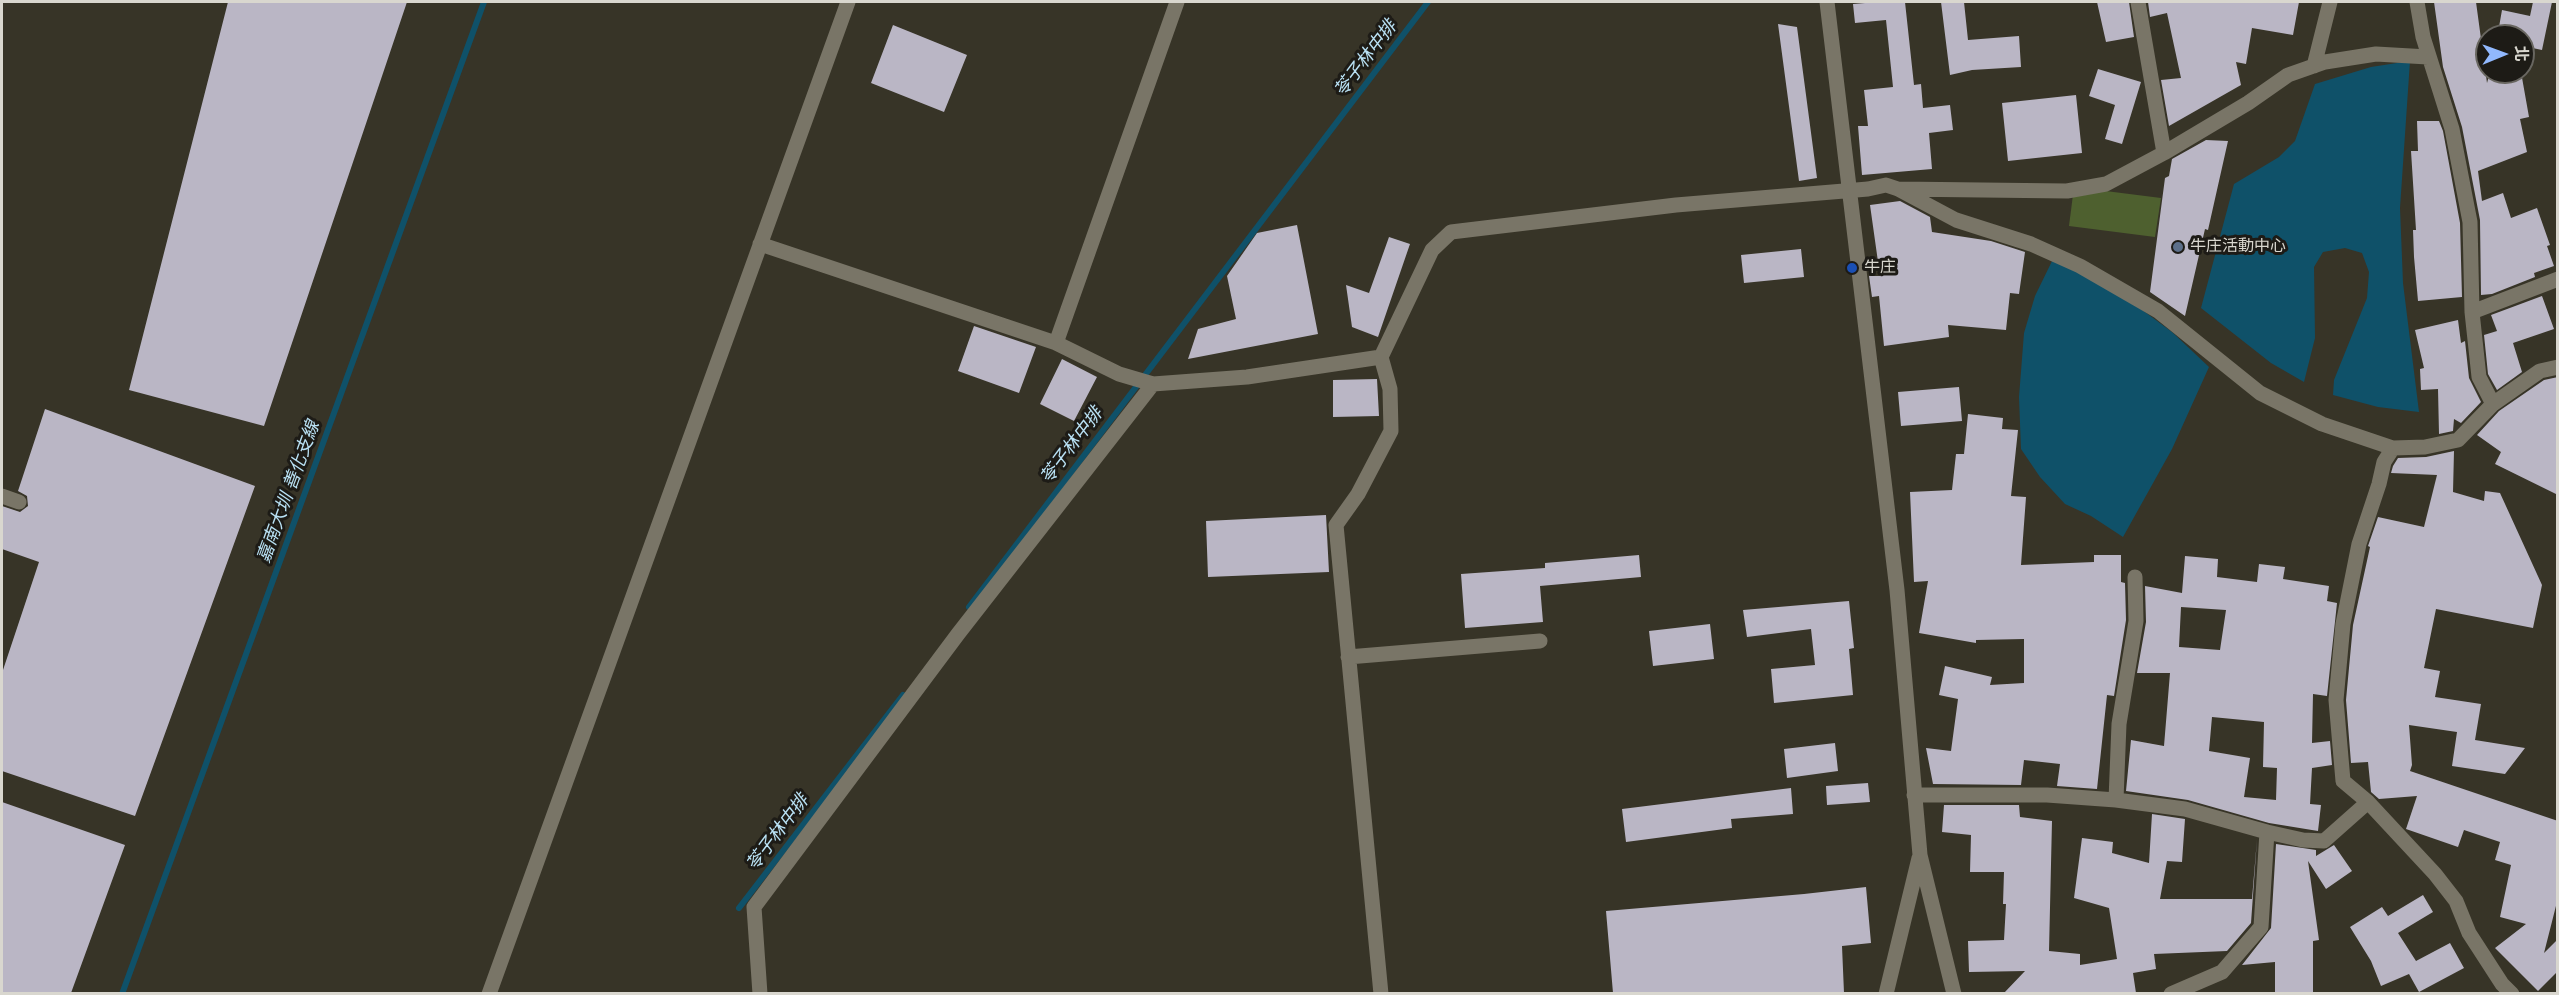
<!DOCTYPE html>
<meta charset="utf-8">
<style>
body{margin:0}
#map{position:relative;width:2559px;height:995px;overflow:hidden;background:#373427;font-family:Arial,"Noto Sans TC",sans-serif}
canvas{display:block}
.frame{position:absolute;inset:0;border:3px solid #d9d7cf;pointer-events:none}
.north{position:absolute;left:2475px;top:24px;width:60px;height:60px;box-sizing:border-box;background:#1d1b16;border:2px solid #686660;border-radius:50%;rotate:89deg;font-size:16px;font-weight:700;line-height:24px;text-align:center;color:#d9d7cf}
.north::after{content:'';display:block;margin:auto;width:21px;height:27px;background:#91b8fd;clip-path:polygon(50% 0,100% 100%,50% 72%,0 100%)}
</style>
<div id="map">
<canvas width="2559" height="995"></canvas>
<div class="frame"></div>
<div class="north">北</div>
</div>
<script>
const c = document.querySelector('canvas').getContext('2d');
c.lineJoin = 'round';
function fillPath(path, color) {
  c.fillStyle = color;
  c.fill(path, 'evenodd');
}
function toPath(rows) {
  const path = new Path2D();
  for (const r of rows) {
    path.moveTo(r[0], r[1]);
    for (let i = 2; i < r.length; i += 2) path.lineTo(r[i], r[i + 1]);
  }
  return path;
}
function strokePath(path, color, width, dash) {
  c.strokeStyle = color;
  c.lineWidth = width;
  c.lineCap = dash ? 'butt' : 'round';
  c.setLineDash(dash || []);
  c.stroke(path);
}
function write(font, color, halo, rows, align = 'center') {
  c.font = font + ' Arial,"Noto Sans TC",sans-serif';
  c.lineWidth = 6;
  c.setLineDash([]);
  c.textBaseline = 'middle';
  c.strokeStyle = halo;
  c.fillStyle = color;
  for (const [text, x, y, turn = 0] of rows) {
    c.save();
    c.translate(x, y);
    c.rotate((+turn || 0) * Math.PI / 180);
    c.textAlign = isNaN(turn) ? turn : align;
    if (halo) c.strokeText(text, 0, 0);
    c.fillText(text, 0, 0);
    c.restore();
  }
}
const green = toPath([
 [2074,187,2161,198,2155,237,2069,226]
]);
const water = toPath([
 [2410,61,2400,208,2403,283,2419,412,2378,407,2333,395,2334,380,2367,298,2369,272,2362,253,2345,248,2323,252,2314,267,2315,338,2304,382,2271,363,2201,308,2234,184,2279,157,2295,141,2315,84,2371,67],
 [2053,259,2126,298,2172,332,2209,367,2172,449,2123,537,2091,516,2065,504,2040,477,2021,449,2019,397,2024,333,2035,296]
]);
const stream = toPath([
 [969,607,1428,2],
 [739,908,903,695],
 [122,994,484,2]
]);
const building = toPath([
 [228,2,407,2,264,426,129,390],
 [1877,2,1905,2,1914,85,1921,84,1923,108,1950,105,1953,130,1929,133,1932,169,1862,175,1858,126,1868,126,1864,90,1893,87,1886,20,1855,23,1853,4],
 [1941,2,1964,2,1968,40,2019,36,2021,67,1972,70,1950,75],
 [2097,2,2129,2,2134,37,2106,42],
 [2148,2,2299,2,2293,35,2252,28,2246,64,2236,62,2241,85,2169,126,2161,80,2181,78,2167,13,2150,17],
 [2434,2,2476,2,2487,83,2490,72,2521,72,2529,117,2520,119,2527,152,2478,171,2482,201,2503,193,2511,218,2537,208,2550,245,2547,246,2554,266,2534,273,2535,277,2492,294,2481,295,2480,220,2462,127,2443,67],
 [2533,2,2552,2,2542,50,2523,46,2523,32,2499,27,2502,10,2530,16],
 [1778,24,1797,27,1817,178,1799,181],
 [893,25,967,55,944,112,871,83],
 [2098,69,2141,82,2122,144,2105,139,2115,105,2089,96],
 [2076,95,2082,153,2008,161,2002,103],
 [2417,121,2439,121,2443,131,2460,223,2462,297,2418,301,2414,257,2413,230,2416,230,2411,151,2418,151],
 [2206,140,2228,141,2208,230,2205,229,2185,316,2150,292,2165,178,2169,176,2172,159],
 [1900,201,1930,217,1932,232,1991,241,2025,252,2019,294,2010,293,2006,330,1948,325,1949,337,1884,346,1879,296,1872,297,1869,276,1880,276,1870,205],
 [1297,225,1318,334,1188,359,1198,329,1236,319,1227,276,1257,233],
 [1389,237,1410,244,1378,337,1352,327,1346,285,1369,293],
 [1801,249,1804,277,1744,283,1741,255],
 [2542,296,2554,329,2513,343,2522,372,2497,390,2488,374,2484,335,2497,331,2491,315],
 [2458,320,2461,343,2465,341,2469,378,2481,402,2461,423,2454,419,2453,431,2439,434,2438,389,2421,390,2420,369,2424,368,2415,330],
 [974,326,1036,347,1019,393,958,371],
 [1062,359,1097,377,1074,421,1040,404],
 [2558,377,2558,495,2495,464,2501,452,2477,435,2499,411,2544,380],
 [1377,379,1379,416,1333,417,1333,380],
 [1959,387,1962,421,1901,426,1898,392],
 [45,409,255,486,135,816,2,771,2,673,39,562,2,549,2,506,20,512,28,506,27,496,18,491],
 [1968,414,2003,418,2002,429,2018,430,2011,496,2026,497,2021,565,2094,562,2094,555,2121,555,2121,582,2125,583,2126,620,2114,696,2107,695,2097,789,2057,786,2060,764,2024,760,2021,785,1933,784,1926,748,1951,751,1958,699,1939,695,1945,666,1992,677,1990,685,2024,683,2024,639,1976,640,1976,643,1919,633,1928,581,1914,582,1910,492,1952,490,1956,454,1964,454],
 [2454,451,2453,492,2484,501,2485,491,2500,493,2542,585,2533,628,2436,609,2424,668,2440,671,2435,697,2481,704,2475,740,2525,748,2505,774,2452,766,2457,732,2409,725,2412,765,2410,771,2558,821,2558,898,2544,953,2558,939,2558,971,2538,991,2495,948,2526,924,2500,917,2511,865,2495,860,2500,842,2464,830,2458,847,2406,829,2417,796,2379,799,2371,792,2368,762,2351,763,2346,700,2353,625,2370,547,2368,546,2378,517,2424,527,2437,475,2391,473,2393,466,2398,458,2426,457],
 [1326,515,1329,572,1208,577,1206,521],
 [1639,555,1641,577,1540,586,1543,622,1465,628,1461,574,1545,568,1545,563],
 [2185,556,2218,559,2217,577,2257,582,2259,564,2285,567,2283,579,2329,586,2327,601,2337,603,2327,696,2313,694,2312,743,2330,741,2332,765,2312,768,2310,804,2321,805,2318,831,2269,823,2188,800,2126,791,2131,740,2164,746,2170,673,2137,673,2146,622,2145,586,2182,593],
 [2181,607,2226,610,2220,650,2179,647],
 [2212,717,2264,722,2263,767,2277,768,2276,800,2244,797,2250,758,2209,751],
 [1849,601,1854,648,1849,649,1853,695,1774,703,1771,669,1815,665,1811,629,1747,637,1743,610],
 [1710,624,1714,659,1653,666,1649,631],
 [1835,743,1838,771,1787,778,1784,749],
 [1868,783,1870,802,1827,805,1826,786],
 [1791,788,1793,814,1731,819,1732,828,1626,842,1622,809],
 [2,802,125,845,71,993,2,993],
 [1944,805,2019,805,2020,817,2052,821,2049,951,2080,954,2080,965,2117,959,2109,908,2074,898,2082,838,2113,842,2112,853,2149,863,2152,814,2185,819,2182,862,2167,861,2160,899,2252,899,2257,839,2251,923,2227,951,2154,954,2156,969,2133,973,2136,993,2004,993,2025,971,1969,972,1968,941,2004,940,2006,904,2003,904,2004,872,1970,872,1971,835,1942,832],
 [2276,844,2316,850,2316,856,2334,845,2352,871,2326,889,2308,861,2319,940,2313,941,2313,993,2275,993,2275,962,2242,965,2271,928],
 [1866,887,1871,943,1842,946,1844,993,1613,993,1606,911,1804,894],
 [2423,895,2433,912,2398,933,2416,961,2450,943,2464,968,2419,992,2409,974,2381,986,2371,961,2350,927,2382,907,2388,916]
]);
const minor = toPath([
 [1827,2,1897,590,1920,855,1954,994],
 [2138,2,2164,153],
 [2417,2,2423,37,2452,129,2470,222,2472,312,2479,377,2493,404],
 [2314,66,2330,2],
 [1898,189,2067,191,2106,184,2164,153,2248,103,2288,75,2325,62,2376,54,2428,57],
 [760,244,1056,343,1119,374,1153,384],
 [2472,312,2558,279],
 [1056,343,1177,2],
 [2393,448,2384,462,2379,484,2359,544,2343,624,2336,700,2343,781,2368,802,2435,874,2456,901,2469,933,2502,984,2512,994],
 [2,496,19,502],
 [1348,657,1540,641],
 [1914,795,2047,795,2116,800,2185,809,2267,832,2303,840,2324,841,2368,802],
 [2116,800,2119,724,2136,621,2135,577],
 [489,994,848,2],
 [760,994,754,907,958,634,1153,384,1247,377,1381,357],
 [1381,994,1336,525,1358,494,1391,431,1390,389,1381,357,1432,250,1451,232,1676,205,1868,189,1886,185,1898,189,1956,220,2031,244,2080,266,2158,311,2260,393,2322,424,2393,448,2425,447,2458,440,2493,404,2540,371,2558,367],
 [1886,994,1919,858],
 [2171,994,2222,972,2261,927,2267,832]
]);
const markers = [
 [2178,247,6,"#5c6f8a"],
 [1852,268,6,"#1a4fb4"]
];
const poiNames = [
 ["牛庄活動中心",2190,247],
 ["牛庄",1864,268]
];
const waterNames = [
 ["苓子林中排",1366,59,-53],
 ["苓子林中排",1072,446,-53],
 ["嘉南大圳 善化支線",289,492,-70],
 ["苓子林中排",778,833,-53]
];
fillPath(green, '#4e602f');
fillPath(water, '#0f5169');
strokePath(stream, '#0f5169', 6);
fillPath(building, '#bab6c5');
strokePath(minor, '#797567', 15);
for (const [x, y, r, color] of markers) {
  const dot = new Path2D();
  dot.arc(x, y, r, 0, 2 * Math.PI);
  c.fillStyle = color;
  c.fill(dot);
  strokePath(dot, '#1d1b16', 2);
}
write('16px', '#d9d7cf', '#1d1b16', poiNames, 'left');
write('italic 18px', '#bae2f5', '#1d1b16', waterNames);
</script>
